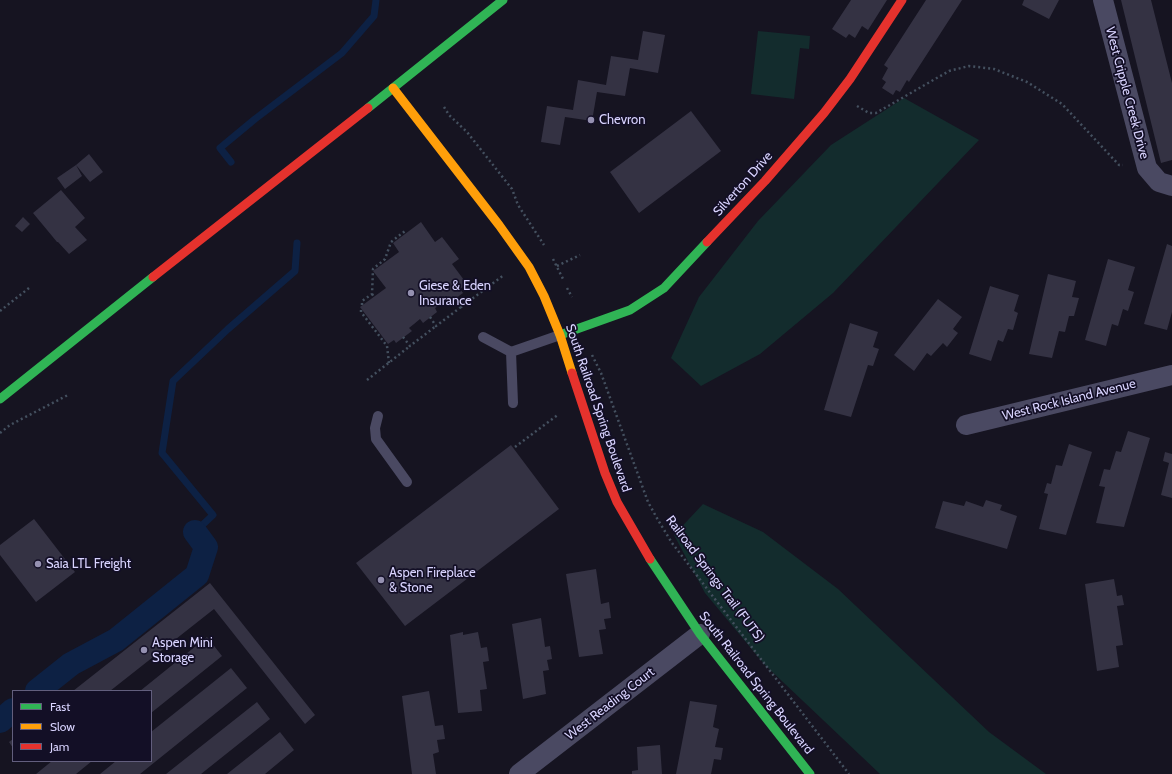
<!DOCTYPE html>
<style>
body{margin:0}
#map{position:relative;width:1172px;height:774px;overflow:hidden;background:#161421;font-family:Cabin,sans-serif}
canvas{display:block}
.legend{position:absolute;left:12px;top:690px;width:140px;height:72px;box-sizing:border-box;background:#130f26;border:1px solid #625e7d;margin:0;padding:5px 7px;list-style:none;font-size:12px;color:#d9d4ff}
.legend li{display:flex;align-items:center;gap:8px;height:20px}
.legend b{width:20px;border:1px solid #625e7d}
</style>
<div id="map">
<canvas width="1172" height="774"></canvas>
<ul class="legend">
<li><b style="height:5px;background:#30b455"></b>Fast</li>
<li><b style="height:5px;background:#ff9f0a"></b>Slow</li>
<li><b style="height:5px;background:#e5322d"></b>Jam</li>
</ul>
</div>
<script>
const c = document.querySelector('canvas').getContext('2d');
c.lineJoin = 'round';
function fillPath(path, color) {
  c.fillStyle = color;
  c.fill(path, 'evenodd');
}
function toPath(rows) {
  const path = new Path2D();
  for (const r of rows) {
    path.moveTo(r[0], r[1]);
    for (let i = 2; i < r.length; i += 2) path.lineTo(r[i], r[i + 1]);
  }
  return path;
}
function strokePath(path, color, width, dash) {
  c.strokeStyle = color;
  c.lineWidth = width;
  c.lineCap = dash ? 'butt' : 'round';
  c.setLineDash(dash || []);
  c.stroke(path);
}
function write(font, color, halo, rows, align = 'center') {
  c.font = font + ' Cabin,sans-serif';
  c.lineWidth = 3.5;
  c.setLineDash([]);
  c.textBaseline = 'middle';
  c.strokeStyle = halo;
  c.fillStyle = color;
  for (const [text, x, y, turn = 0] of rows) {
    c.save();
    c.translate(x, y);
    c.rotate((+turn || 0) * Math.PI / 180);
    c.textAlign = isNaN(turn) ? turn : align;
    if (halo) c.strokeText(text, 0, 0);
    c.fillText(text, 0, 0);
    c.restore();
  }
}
const green = toPath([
 [758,31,810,36,809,49,800,48,794,99,751,94],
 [904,98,979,140,833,293,760,354,701,386,671,358,699,297,758,221,831,145],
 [703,504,763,532,838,589,989,732,1046,774,880,774,765,665,705,593,674,535]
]);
const stream = toPath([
 [231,162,220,148,255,119,342,53,374,16,376,0],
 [195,532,213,515,162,453,173,381,228,329,295,271,297,243]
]);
const canal = toPath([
 [37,691,71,664,116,640,197,575,206,547,195,532],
 [0,721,13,710]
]);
const building = toPath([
 [851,0,887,0,868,30,862,26,855,38,849,34,846,38,832,29],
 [926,0,962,0,909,82,907,80,900,92,896,90,893,95,882,88,886,82,882,79,888,68,884,65],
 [1024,0,1059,0,1049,19,1022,5],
 [1121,0,1151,0,1172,83,1172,160,1161,163],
 [643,31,665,35,658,73,630,68,625,96,597,92,592,121,565,117,560,145,541,142,547,106,573,110,578,80,606,85,611,56,638,60],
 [691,111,721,151,639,213,610,172],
 [89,154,103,172,90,182,76,165],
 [76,165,82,176,65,189,57,178],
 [61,190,85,218,75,227,87,240,69,254,58,242,57,242,33,213],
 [23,217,30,224,22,232,15,226],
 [421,222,435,242,442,237,459,259,452,264,467,284,460,289,463,293,448,304,445,301,440,305,435,308,437,312,423,323,420,319,414,324,409,328,412,331,396,343,394,340,388,344,360,307,386,288,373,271,399,252,393,243],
 [1167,244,1172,246,1172,312,1167,330,1144,324],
 [1108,259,1135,267,1128,290,1134,292,1128,311,1123,309,1118,326,1112,324,1106,346,1085,340],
 [1048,274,1076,281,1072,297,1079,298,1074,316,1069,316,1065,332,1059,331,1052,358,1029,354],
 [990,286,1019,295,1014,311,1018,313,1013,330,1008,329,1003,342,998,340,991,361,969,354],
 [938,299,962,317,953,329,958,333,947,347,943,343,931,356,927,353,914,371,894,355],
 [850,323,878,332,873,347,879,349,873,366,868,365,851,417,824,410],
 [1128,431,1150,438,1124,527,1096,523,1105,487,1099,486,1104,469,1110,470,1116,451,1121,452],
 [1069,444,1092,452,1066,535,1039,529,1048,494,1044,493,1047,483,1051,484,1056,465,1062,466],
 [511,445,559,509,405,626,356,563],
 [1165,452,1172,454,1172,498,1161,495,1169,463,1163,461],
 [986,500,1002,505,1000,510,1017,516,1007,549,935,528,943,501,964,506,966,501,983,507],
 [34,519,75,572,36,602,0,555,0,545],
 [596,569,601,604,609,602,611,618,604,619,606,629,599,630,603,654,579,657,566,574],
 [1114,579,1117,596,1122,595,1124,605,1117,606,1123,645,1116,646,1119,667,1097,671,1085,584],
 [210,583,315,715,305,724,214,609,110,691,73,691],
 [541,618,545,647,550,646,552,659,547,660,549,670,543,671,546,694,523,699,512,624],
 [463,632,463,635,478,632,481,648,487,647,489,661,483,662,487,689,480,690,482,711,458,713,450,635],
 [207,637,222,656,151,713,151,691,140,691],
 [231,668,247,688,140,774,100,774,116,761,151,761,151,732],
 [429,691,435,726,443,725,445,739,437,740,439,752,433,754,436,774,412,774,402,696],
 [690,701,717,705,713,727,719,729,715,747,723,748,721,760,714,759,711,774,676,774],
 [257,702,270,719,201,774,166,774],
 [280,732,294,750,265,774,227,774],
 [13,739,13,748,9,742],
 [660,745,662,774,632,774,632,771,638,770,637,747],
 [52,761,92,761,76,774,36,774]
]);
const path = toPath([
 [857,106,869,113,876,113,949,71,969,66,994,69,1027,82,1062,104,1119,165,1123,165],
 [444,107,449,115,467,132,512,189,518,205,544,245],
 [553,259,564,281],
 [557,266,580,255],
 [567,288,572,297],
 [372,294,374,297],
 [454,299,461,307,504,275],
 [362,305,362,301,372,294,373,269,385,259,391,242,405,231,406,233],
 [361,310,361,312,387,346,389,363],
 [0,311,29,288],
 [430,317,436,326,461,307],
 [403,337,410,346,436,326],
 [592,355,601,373,648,502,658,520,672,543,849,774],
 [367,380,410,346],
 [0,433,10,425,68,395],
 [515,447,559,414]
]);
const lane = toPath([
 [483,337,511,352,560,335],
 [511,352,513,403],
 [378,416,375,428,376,439,407,482]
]);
const street = toPath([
 [1103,0,1147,168,1159,182,1172,186],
 [966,425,1172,375],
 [519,774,700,634]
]);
const fast = toPath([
 [368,108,503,0],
 [560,335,630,310,664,288,707,242],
 [0,399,153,277],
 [650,559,700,634,810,774]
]);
const slow = toPath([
 [393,88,499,225,529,267,544,296,560,335,572,373]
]);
const jam = toPath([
 [707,242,765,181,824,113,850,79,902,0],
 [153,277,368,108],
 [572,373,605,473,617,502,650,559]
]);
const markers = [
 [591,120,4,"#9591b1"],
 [411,293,4,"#9591b1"],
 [38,564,4,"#9591b1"],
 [381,580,4,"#9591b1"],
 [144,650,4,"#9591b1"]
];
const streetNames = [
 ["West Cripple Creek Drive",1127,93,75],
 ["Silverton Drive",743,184,-48],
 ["West Rock Island Avenue",1069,400,-14],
 ["South Railroad Spring Boulevard",598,408,71],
 ["Railroad Springs Trail (FUTS)",715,579,53],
 ["South Railroad Spring Boulevard",756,683,52],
 ["West Reading Court",610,704,-38]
];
const poiNames = [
 ["Chevron",599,120],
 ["Giese & Eden",419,286],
 ["Insurance",419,301],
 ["Saia LTL Freight",46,564],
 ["Aspen Fireplace",389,573],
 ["& Stone",389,588],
 ["Aspen Mini",152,643],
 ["Storage",152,658]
];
fillPath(green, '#132c2d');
strokePath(stream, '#0d2144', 7);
strokePath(canal, '#0d2144', 24);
fillPath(building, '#343243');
strokePath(path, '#44505f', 2.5, [2, 3]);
strokePath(lane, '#4a4962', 10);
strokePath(street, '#4a4962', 20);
strokePath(fast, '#30b455', 9);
strokePath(slow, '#ff9f0a', 9);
strokePath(jam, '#e5322d', 9);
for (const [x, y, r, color] of markers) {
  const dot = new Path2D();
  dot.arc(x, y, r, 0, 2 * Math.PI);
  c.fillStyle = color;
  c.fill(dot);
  strokePath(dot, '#130f26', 1.5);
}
write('13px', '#d9d4ff', '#130f26', streetNames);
write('13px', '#d9d4ff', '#130f26', poiNames, 'left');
</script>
